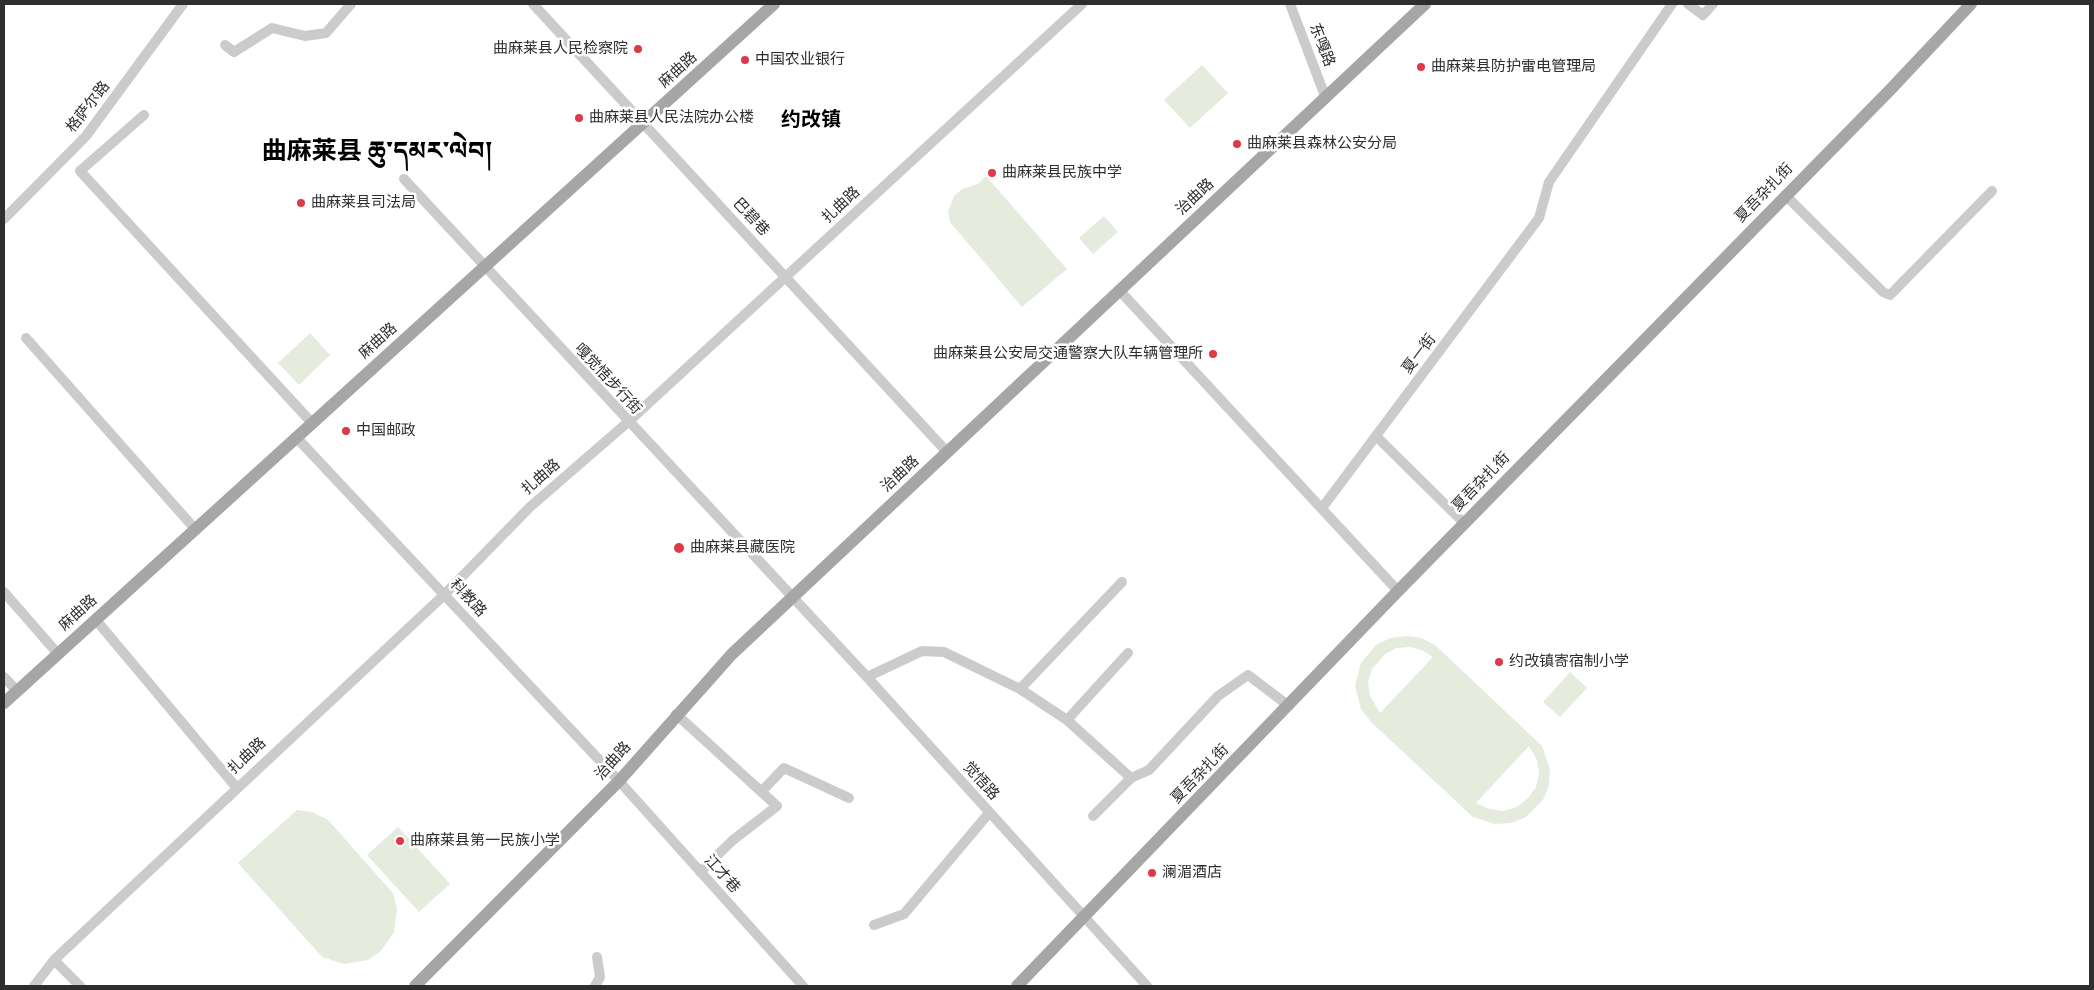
<!DOCTYPE html>
<meta charset="utf-8">
<style>
body{margin:0}
#map{position:relative;width:2094px;height:990px;overflow:hidden;background:#fff;font-family:Figtree,sans-serif}
canvas{display:block}
.frame{position:absolute;inset:0;border:5px solid #2e2e2e;pointer-events:none}
</style>
<div id="map">
<canvas width="2094" height="990"></canvas>
<div class="frame"></div>
</div>
<script>
const c = document.querySelector('canvas').getContext('2d');
c.lineJoin = 'round';
function fillPath(path, color) {
  c.fillStyle = color;
  c.fill(path, 'evenodd');
}
function toPath(rows) {
  const path = new Path2D();
  for (const r of rows) {
    path.moveTo(r[0], r[1]);
    for (let i = 2; i < r.length; i += 2) path.lineTo(r[i], r[i + 1]);
  }
  return path;
}
function strokePath(path, color, width, dash) {
  c.strokeStyle = color;
  c.lineWidth = width;
  c.lineCap = dash ? 'butt' : 'round';
  c.setLineDash(dash || []);
  c.stroke(path);
}
function write(font, color, halo, rows, align = 'center') {
  c.font = font + ' Figtree,"Noto Sans SC","Noto Serif Tibetan",sans-serif';
  c.lineWidth = 5;
  c.setLineDash([]);
  c.textBaseline = 'middle';
  c.strokeStyle = halo;
  c.fillStyle = color;
  for (const [text, x, y, turn = 0] of rows) {
    c.save();
    c.translate(x, y);
    c.rotate((+turn || 0) * Math.PI / 180);
    c.textAlign = isNaN(turn) ? turn : align;
    if (halo) c.strokeText(text, 0, 0);
    c.fillText(text, 0, 0);
    c.restore();
  }
}
const green = toPath([
 [1202,65,1228,93,1190,128,1164,100],
 [986,176,1067,269,1022,307,950,222,948,212,954,196,962,189,978,184],
 [1104,216,1118,232,1093,254,1079,238],
 [310,333,330,355,299,385,278,363],
 [1406,636,1421,638,1435,645,1542,746,1550,769,1549,785,1543,800,1526,817,1511,823,1495,824,1473,817,1371,722,1361,709,1355,686,1361,663,1376,645,1390,638],
 [1410,647,1422,650,1433,657,1380,713,1370,696,1368,682,1372,669,1385,654,1397,648],
 [1529,746,1537,760,1539,774,1536,787,1528,798,1517,807,1503,811,1489,809,1476,803],
 [1570,672,1587,688,1560,717,1543,702],
 [297,810,312,812,328,820,393,893,397,909,394,932,381,951,368,960,344,964,322,957,238,863],
 [398,827,450,884,419,912,367,855]
]);
const minor = toPath([
 [533,4,947,452],
 [1290,4,1325,96],
 [1688,4,1703,15,1713,4],
 [225,45,234,52,272,28,305,36,326,33,351,4],
 [144,115,80,171,312,423],
 [404,179,867,677,1147,986],
 [1785,195,1883,292,1890,295,1992,191],
 [4,219,86,136,183,4],
 [1119,290,1398,591],
 [26,338,195,529],
 [1376,436,1464,523],
 [296,437,619,781,803,986],
 [1322,508,1539,218,1549,182,1672,4],
 [4,592,58,654],
 [96,620,236,787],
 [4,677,17,691],
 [867,677,922,651,944,652,1020,689,1067,720,1131,778,1149,770,1218,696,1248,675,1289,706],
 [1020,689,1122,582],
 [676,714,777,806,733,840,700,872],
 [1067,720,1128,653],
 [761,792,784,768,849,798],
 [1093,816,1131,778],
 [874,925,904,914,989,813],
 [54,960,80,986],
 [34,986,54,960,444,595,530,507,628,422,1082,4],
 [595,986,600,977,597,957]
]);
const major = toPath([
 [4,703,774,4],
 [415,986,619,781,732,654,1425,4],
 [1017,986,1398,591,1890,90,1971,4]
]);
const markers = [
 [638,49,5,"#dd3947"],
 [745,60,5,"#dd3947"],
 [1421,67,5,"#dd3947"],
 [579,118,5,"#dd3947"],
 [1237,144,5,"#dd3947"],
 [992,173,5,"#dd3947"],
 [301,203,5,"#dd3947"],
 [1213,354,5,"#dd3947"],
 [346,431,5,"#dd3947"],
 [679,548,6,"#dd3947"],
 [1499,662,5,"#dd3947"],
 [400,841,5,"#dd3947"],
 [1152,873,5,"#dd3947"]
];
const streetNames = [
 ["东嘎路",1322,45,69],
 ["麻曲路",678,70,-42],
 ["格萨尔路",88,107,-52],
 ["夏吾杂扎街",1764,193,-46],
 ["治曲路",1195,197,-43],
 ["扎曲路",841,205,-43],
 ["巴碧巷",751,217,47],
 ["麻曲路",378,341,-42],
 ["夏一街",1419,354,-53],
 ["嘎觉悟步行街",608,379,47],
 ["治曲路",900,474,-43],
 ["扎曲路",541,477,-41],
 ["夏吾杂扎街",1481,482,-46],
 ["科教路",468,598,47],
 ["麻曲路",78,613,-42],
 ["扎曲路",247,756,-43],
 ["治曲路",613,761,-48],
 ["夏吾杂扎街",1200,774,-46],
 ["觉悟路",981,781,48],
 ["江才巷",722,874,48]
];
const poiNames = [
 ["曲麻莱县人民检察院",628,49,"right"],
 ["中国农业银行",755,60],
 ["曲麻莱县防护雷电管理局",1431,67],
 ["曲麻莱县人民法院办公楼",589,118],
 ["曲麻莱县森林公安分局",1247,144],
 ["曲麻莱县民族中学",1002,173],
 ["曲麻莱县司法局",311,203],
 ["曲麻莱县公安局交通警察大队车辆管理所",1203,354,"right"],
 ["中国邮政",356,431],
 ["曲麻莱县藏医院",690,548],
 ["约改镇寄宿制小学",1509,662],
 ["曲麻莱县第一民族小学",410,841],
 ["澜湄酒店",1162,873]
];
const districtNames = [
 ["约改镇",811,120]
];
const townNames = [
 ["曲麻莱县 ཆུ་དམར་ལེབ།",377,152]
];
fillPath(green, '#e5ebdd');
strokePath(minor, '#cbcbcb', 10);
strokePath(major, '#a6a6a6', 12);
for (const [x, y, r, color] of markers) {
  const dot = new Path2D();
  dot.arc(x, y, r, 0, 2 * Math.PI);
  c.fillStyle = color;
  c.fill(dot);
  strokePath(dot, '#fff', 2);
}
write('15px', '#2e2e2e', '#fff', streetNames);
write('15px', '#2e2e2e', '#fff', poiNames, 'left');
write('bold 20px', '#000', '#fff', districtNames);
write('bold 25px', '#000', '#fff', townNames);
</script>
